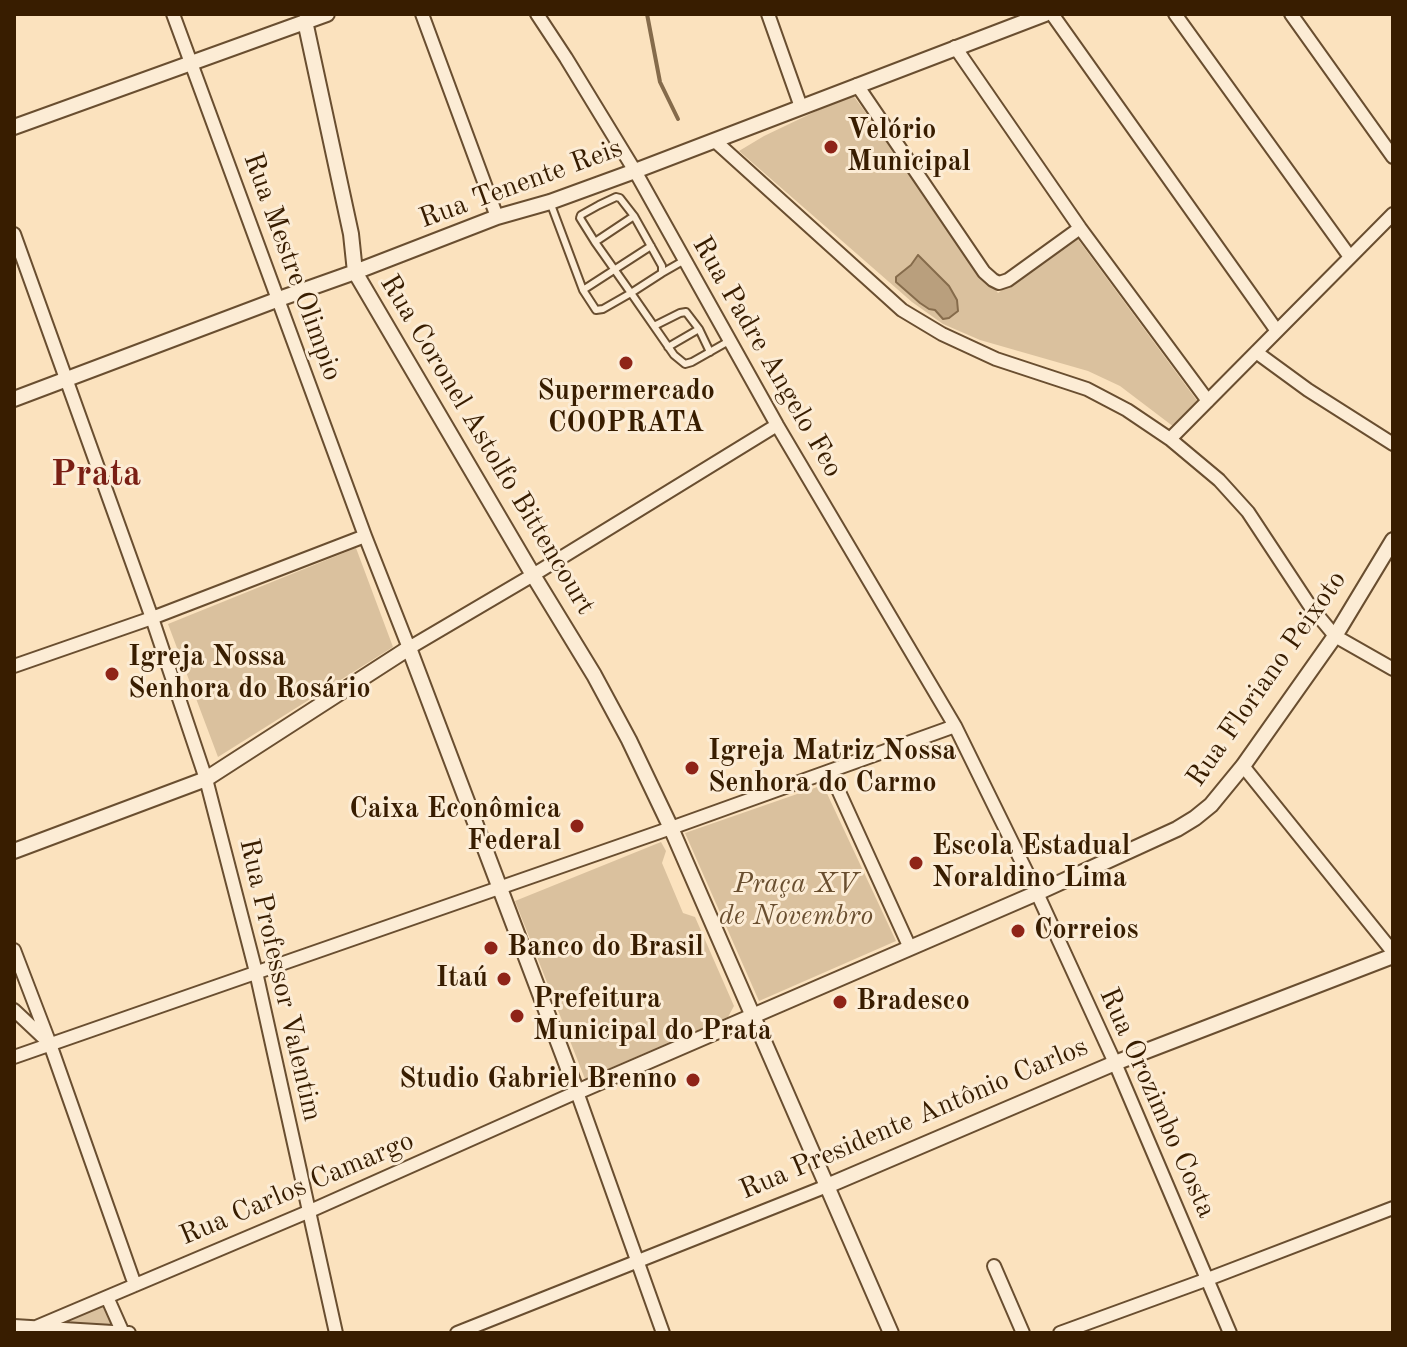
<!DOCTYPE html>
<meta charset="utf-8">
<style>
body{margin:0}
#map{position:relative;width:1407px;height:1347px;overflow:hidden;background:#fbe2be;font-family:"Old Standard TT",serif}
canvas{display:block}
.frame{position:absolute;inset:0;border:16px solid #381d00;pointer-events:none}
</style>
<div id="map">
<canvas width="1407" height="1347"></canvas>
<div class="frame"></div>
</div>
<script>
const c = document.querySelector('canvas').getContext('2d');
c.lineJoin = 'round';
function fillPath(path, color) {
  c.fillStyle = color;
  c.fill(path, 'evenodd');
}
function toPath(rows) {
  const path = new Path2D();
  for (const r of rows) {
    path.moveTo(r[0], r[1]);
    for (let i = 2; i < r.length; i += 2) path.lineTo(r[i], r[i + 1]);
  }
  return path;
}
function strokePath(path, color, width, dash) {
  c.strokeStyle = color;
  c.lineWidth = width;
  c.lineCap = dash ? 'butt' : 'round';
  c.setLineDash(dash || []);
  c.stroke(path);
}
function write(font, color, halo, rows, align = 'center') {
  c.font = font + ' "Old Standard TT",serif';
  c.lineWidth = 6;
  c.setLineDash([]);
  c.textBaseline = 'middle';
  c.strokeStyle = halo;
  c.fillStyle = color;
  for (const [text, x, y, turn = 0] of rows) {
    c.save();
    c.translate(x, y);
    c.rotate((+turn || 0) * Math.PI / 180);
    c.textAlign = isNaN(turn) ? turn : align;
    if (halo) c.strokeText(text, 0, 0);
    c.fillText(text, 0, 0);
    c.restore();
  }
}
const green = toPath([
 [852,94,998,293,1077,238,1198,402,1174,427,1120,386,1088,371,980,340,943,324,912,302,739,151,764,136],
 [356,548,393,647,218,757,168,624],
 [823,785,896,941,759,1001,685,833],
 [661,842,666,851,662,863,683,913,695,917,734,1006,728,1017,585,1079,515,901],
 [105,1303,116,1328,60,1326]
]);
const water = toPath([
 [918,255,949,286,957,300,958,311,949,318,943,319,935,310,929,309,920,303,896,282,896,277,911,265,918,255]
]);
const stream = toPath([
 [647,14,660,82,678,119]
]);
const service = toPath([
 [550,202,583,290,596,310,603,309,631,293,662,273,662,266,634,216,620,198,616,197,599,205,581,215,580,218,595,242,631,293,674,355,685,364,692,362,729,341],
 [595,242,634,216],
 [662,273,683,261],
 [583,290,651,246],
 [654,326,680,313,686,312,699,329,710,352],
 [668,347,699,329]
]);
const minor = toPath([
 [173,14,365,536,409,648,533,575,777,425],
 [422,14,497,217],
 [537,14,566,58,635,171,777,425,955,726,1037,893,1115,1063,1230,1333],
 [768,14,801,107],
 [1052,14,1277,331],
 [1175,14,1350,257],
 [1291,14,1393,157],
 [955,47,1080,228,1208,401],
 [857,85,984,272,993,280,999,283,1008,280,1080,228],
 [715,141,902,310,942,334,996,359,1087,389,1127,410,1170,439,1219,480,1248,512,1310,606,1335,636,1393,669],
 [14,234,152,618,206,779,256,972,336,1333],
 [1256,352,1308,390,1393,444],
 [1170,439,1393,214],
 [14,666,152,618,365,536],
 [1243,766,1393,952],
 [830,772,910,948],
 [14,950,50,1044,135,1285],
 [14,1010,48,1042],
 [14,1057,671,828,955,726],
 [994,1266,1023,1333],
 [107,1297,123,1333],
 [14,1326,129,1333],
 [36,1327,310,1211,577,1092,663,1333],
 [457,1333,827,1186],
 [1060,1333,1208,1279,1393,1208]
]);
const tertiary = toPath([
 [305,21,351,234,355,272,533,575,594,675,629,740,671,828,891,1333],
 [14,127,327,14],
 [14,399,279,299,355,272,497,217,550,202,635,171,1045,14],
 [14,851,206,779,409,648,577,1092,1037,893,1177,829,1195,818,1211,805,1243,766,1335,636,1393,540],
 [827,1186,1115,1063,1393,956]
]);
const markers = [
 [831,147,8,"#8f2418"],
 [626,363,8,"#8f2418"],
 [112,674,8,"#8f2418"],
 [692,768,8,"#8f2418"],
 [577,826,8,"#8f2418"],
 [916,863,8,"#8f2418"],
 [1018,931,8,"#8f2418"],
 [491,948,8,"#8f2418"],
 [504,979,8,"#8f2418"],
 [840,1002,8,"#8f2418"],
 [517,1016,8,"#8f2418"],
 [693,1080,8,"#8f2418"]
];
const poiNames = [
 ["Velório",847,131],
 ["Municipal",847,163],
 ["Supermercado",626,392,"center"],
 ["COOPRATA",626,424,"center"],
 ["Igreja Nossa",128,658],
 ["Senhora do Rosário",128,690],
 ["Igreja Matriz Nossa",708,752],
 ["Senhora do Carmo",708,784],
 ["Caixa Econômica",561,810,"right"],
 ["Federal",561,842,"right"],
 ["Escola Estadual",932,847],
 ["Noraldino Lima",932,879],
 ["Correios",1034,931],
 ["Banco do Brasil",507,948],
 ["Itaú",488,979,"right"],
 ["Prefeitura",533,1000],
 ["Municipal do Prata",533,1032],
 ["Bradesco",856,1002],
 ["Studio Gabriel Brenno",677,1080,"right"]
];
const streetNames = [
 ["Rua Tenente Reis",521,184,-20],
 ["Rua Mestre Olimpio",292,267,70],
 ["Rua Padre Angelo Feo",767,357,60],
 ["Rua Coronel Astolfo Bittencourt",487,445,59],
 ["Rua Floriano Peixoto",1267,679,-55],
 ["Rua Professor Valentim",280,980,77],
 ["Rua Orozimbo Costa",1157,1103,66],
 ["Rua Presidente Antônio Carlos",914,1119,-23],
 ["Rua Carlos Camargo",297,1189,-23]
];
const parkNames = [
 ["Praça XV",796,885],
 ["de Novembro",796,917]
];
const districtNames = [
 ["Prata",96,476]
];
fillPath(green, '#dac19e');
fillPath(water, '#b99f7d');
strokePath(water, '#856b4b', 2);
strokePath(stream, '#856b4b', 4);
strokePath(service, '#694e30', 10);
strokePath(minor, '#694e30', 16);
strokePath(tertiary, '#694e30', 18);
strokePath(service, '#fcecd5', 6);
strokePath(minor, '#fcecd5', 12);
strokePath(tertiary, '#fcecd5', 14);
for (const [x, y, r, color] of markers) {
  const dot = new Path2D();
  dot.arc(x, y, r, 0, 2 * Math.PI);
  c.fillStyle = color;
  c.fill(dot);
  strokePath(dot, '#fcecd5', 3);
}
write('bold 28px', '#381d00', '#fcecd5', poiNames, 'left');
write('28px', '#381d00', '#fcecd5', streetNames);
write('italic 28px', '#694e2f', '#fcecd5', parkNames);
write('bold 36px', '#7a1f14', '#fcecd5', districtNames);
</script>
